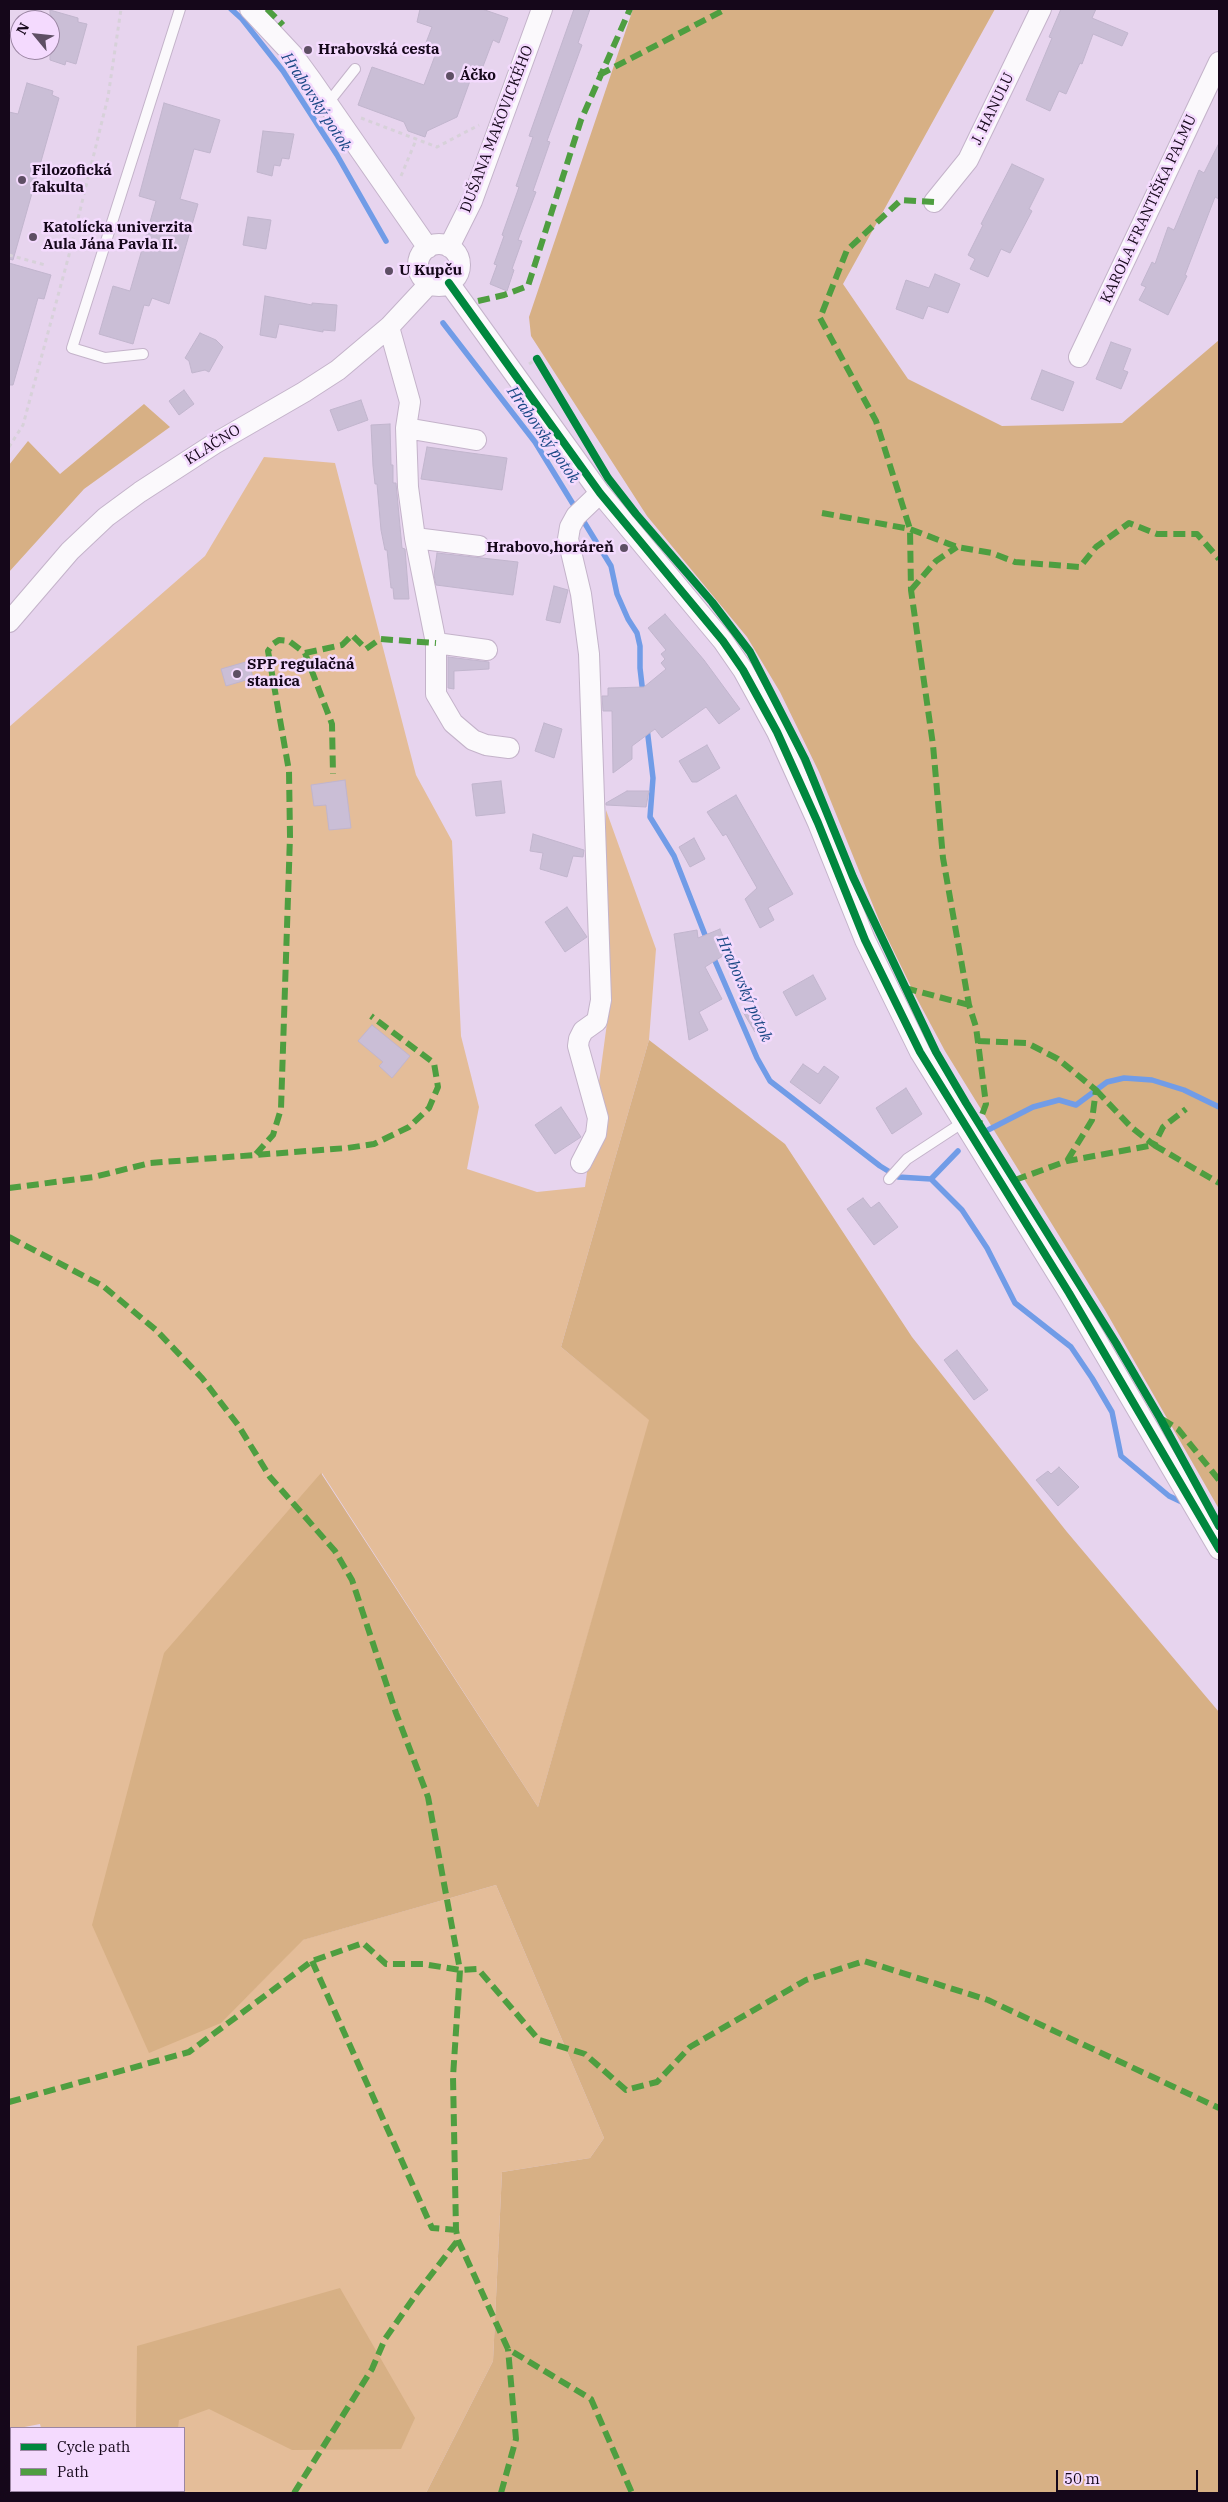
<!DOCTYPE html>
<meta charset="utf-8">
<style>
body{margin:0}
#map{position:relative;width:1228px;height:2502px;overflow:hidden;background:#e7d4ee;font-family:"IBM Plex Serif",serif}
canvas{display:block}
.frame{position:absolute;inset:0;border:10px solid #15071a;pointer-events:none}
.legend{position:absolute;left:10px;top:2427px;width:175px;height:65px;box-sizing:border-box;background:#f4dafe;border:1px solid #9b86a3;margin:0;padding:6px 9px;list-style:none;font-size:15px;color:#15071a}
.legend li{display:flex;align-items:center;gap:10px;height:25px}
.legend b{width:25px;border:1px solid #9b86a3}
.north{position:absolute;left:10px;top:10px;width:50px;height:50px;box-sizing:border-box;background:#f4dafe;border:1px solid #9b86a3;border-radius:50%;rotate:298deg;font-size:14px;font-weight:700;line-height:20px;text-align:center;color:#15071a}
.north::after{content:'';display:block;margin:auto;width:18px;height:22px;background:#5e4f64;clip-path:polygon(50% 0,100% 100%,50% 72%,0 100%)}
.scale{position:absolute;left:1056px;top:2470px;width:142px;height:22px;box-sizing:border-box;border:2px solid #15071a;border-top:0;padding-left:6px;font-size:15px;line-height:18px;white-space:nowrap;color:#15071a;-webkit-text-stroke:4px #f4dafe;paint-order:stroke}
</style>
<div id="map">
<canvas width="1228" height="2502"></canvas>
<div class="frame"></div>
<ul class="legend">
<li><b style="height:6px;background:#00873e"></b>Cycle path</li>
<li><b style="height:6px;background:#4e9e40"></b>Path</li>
</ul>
<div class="north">N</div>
<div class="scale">50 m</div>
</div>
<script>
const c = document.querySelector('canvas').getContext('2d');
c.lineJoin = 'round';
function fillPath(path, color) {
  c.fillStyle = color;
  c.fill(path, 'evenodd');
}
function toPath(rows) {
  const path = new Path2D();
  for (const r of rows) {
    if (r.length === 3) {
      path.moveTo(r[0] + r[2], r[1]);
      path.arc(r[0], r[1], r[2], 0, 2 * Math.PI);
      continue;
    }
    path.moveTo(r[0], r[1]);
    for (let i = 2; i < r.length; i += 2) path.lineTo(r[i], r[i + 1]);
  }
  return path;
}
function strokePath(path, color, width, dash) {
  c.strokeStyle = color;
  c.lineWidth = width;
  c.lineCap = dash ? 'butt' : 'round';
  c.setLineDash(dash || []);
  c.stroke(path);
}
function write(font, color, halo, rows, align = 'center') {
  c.font = font + ' "IBM Plex Serif",serif';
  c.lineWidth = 5;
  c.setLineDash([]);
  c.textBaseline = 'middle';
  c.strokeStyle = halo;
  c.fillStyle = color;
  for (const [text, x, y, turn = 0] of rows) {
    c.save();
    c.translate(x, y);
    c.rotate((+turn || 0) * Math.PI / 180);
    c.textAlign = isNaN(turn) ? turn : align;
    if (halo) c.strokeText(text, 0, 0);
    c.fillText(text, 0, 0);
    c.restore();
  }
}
const green = toPath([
 [264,457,335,463,416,775,452,841,461,1036,479,1107,467,1169,537,1192,585,1187,607,1023,603,928,606,810,656,949,649,1040,561,1347,650,1420,538,1807,322,1473,247,1996,302,1940,496,1885,604,2138,590,2158,502,2172,493,2361,426,2493,49,2493,49,2491,184,2491,184,2428,41,2428,40,2424,9,2430,9,727,205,556]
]);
const forest = toPath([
 [633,9,995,9,843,284,908,379,1002,426,1122,423,1219,340,1219,1509,1105,1310,945,1051,916,997,881,925,819,772,780,692,747,637,647,516,531,336,529,317],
 [144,404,170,427,84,489,9,572,9,465,28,441,60,474],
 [649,1040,785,1144,912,1337,1067,1532,1219,1712,1219,2493,426,2493,493,2361,502,2172,590,2158,604,2138,496,1885,303,1940,221,2023,149,2053,92,1925,164,1653,321,1473,538,1807,649,1420,561,1347],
 [340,2288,415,2418,401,2449,292,2450,209,2409,179,2420,178,2428,136,2428,137,2346],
 [9,2430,11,2430,11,2491,49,2491,49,2493,9,2493]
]);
const stream = toPath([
 [231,9,242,19,283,71,337,155,386,241],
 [443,323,535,442,611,566,617,594,628,619,637,633,640,646,640,668,643,694],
 [647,728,653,778,650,817,674,856,707,940],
 [712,954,757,1058,770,1081,880,1166,898,1177,931,1179,962,1210,987,1248,1015,1303,1071,1347,1092,1378,1112,1412,1121,1456,1169,1496,1186,1504],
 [988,1130,1033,1107,1059,1100,1076,1105,1107,1082,1124,1078,1152,1080,1184,1090,1219,1107],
 [931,1179,958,1151],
 [1205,1513,1219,1520]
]);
const building = toPath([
 [420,9,482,9,508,18,499,43,493,40,482,69,475,67,457,117,427,131,425,137,408,131,404,122,358,105,372,67,424,85,436,53,424,48,432,27,417,22,420,9],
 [574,9,590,9,578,43,582,45,547,141,550,142,533,191,536,192,518,240,522,241,512,269,514,270,507,291,490,284,497,265,494,264,504,236,502,235,519,187,516,186,533,137,529,136,574,9],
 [1061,9,1096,9,1092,18,1128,33,1122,46,1093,34,1082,64,1080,63,1066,94,1059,91,1050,111,1026,100,1052,38,1049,37,1061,9],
 [50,10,78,18,78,22,87,24,76,64,66,61,65,65,50,60,50,10],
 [27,83,53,91,52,95,59,98,13,260,9,259,9,112,18,114,27,83],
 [164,103,220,120,210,153,194,149,180,199,198,204,169,304,152,298,149,306,144,305,133,344,99,334,113,286,130,291,156,201,139,196,164,103],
 [263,131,294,134,289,159,282,158,280,166,274,165,272,176,257,172,263,131],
 [1219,143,1219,199,1215,197,1185,275,1187,276,1168,315,1139,300,1146,287,1141,285,1152,262,1155,264,1168,227,1174,230,1199,170,1204,173,1219,143],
 [1012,164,1044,179,1029,209,1032,211,1010,253,1001,249,988,277,970,269,975,259,968,255,983,225,981,224,1012,164],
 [248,217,271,220,266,249,243,245,248,217],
 [9,263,51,275,44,299,38,298,13,385,9,385,9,263],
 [935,274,960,284,948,313,928,306,923,319,896,309,906,280,929,288,935,274],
 [265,296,312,305,312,303,337,305,335,331,323,330,323,332,279,324,276,338,260,335,265,296],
 [200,333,216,340,223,347,209,372,205,370,192,373,189,361,185,358,200,333],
 [1111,342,1131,349,1123,370,1128,372,1121,389,1096,379,1111,342],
 [1042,370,1074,382,1063,411,1031,399,1042,370],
 [184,390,194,404,179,415,169,401,184,390],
 [361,400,368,420,338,431,330,410,361,400],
 [390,424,391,465,393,465,393,483,396,483,402,548,405,549,409,599,394,599,393,588,391,588,387,550,385,550,381,530,377,484,375,484,373,466,371,425,390,424],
 [427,447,507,458,502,490,421,479,427,447],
 [437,553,518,562,513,595,436,585,434,575,437,553],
 [554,586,568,590,560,623,546,620,554,586],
 [665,614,704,660,740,709,719,724,706,707,662,738,655,729,632,746,632,759,613,773,612,711,603,711,602,696,608,696,608,688,644,687,666,669,661,663,665,659,661,654,666,650,648,628,665,614],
 [448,657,489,662,489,669,454,671,454,689,448,688,448,657],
 [249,661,253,678,226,686,221,669,249,661],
 [544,723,562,729,554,758,535,751,544,723],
 [707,745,720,768,697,782,692,782,679,761,707,745],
 [345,780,351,828,329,830,326,805,314,806,311,785,345,780],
 [501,781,505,813,476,816,472,784,501,781],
 [627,791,649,791,646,807,606,805,606,803,627,791],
 [736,795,793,894,768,908,774,920,760,928,745,899,757,888,726,834,723,836,707,812,736,795],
 [533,834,584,850,583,857,573,856,567,877,540,869,543,853,530,851,533,834],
 [694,838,705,859,690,867,679,847,694,838],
 [567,907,587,937,565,952,545,922,567,907],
 [720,929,729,952,705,967,722,999,699,1012,708,1030,689,1040,674,934,697,930,698,938,720,929],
 [813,975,826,999,796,1016,783,992,813,975],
 [756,1005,767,1024,755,1032,743,1012,756,1005],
 [372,1025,410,1056,392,1078,379,1066,383,1062,358,1041,372,1025],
 [803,1064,818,1074,824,1066,839,1077,820,1104,790,1082,803,1064],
 [906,1088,922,1114,892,1134,876,1108,906,1088],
 [561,1107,581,1137,555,1154,535,1125,561,1107],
 [863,1198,871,1208,879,1202,898,1227,874,1245,847,1209,863,1198],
 [957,1350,988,1390,974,1400,944,1360,957,1350],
 [1059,1467,1079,1487,1058,1506,1036,1480,1048,1471,1051,1474,1059,1467]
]);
const path = toPath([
 [361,118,437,147,479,125],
 [401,176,416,140],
 [9,255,45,265],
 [529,364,537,359],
 [9,447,23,425,69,255,108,97,121,9]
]);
const lane = toPath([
 [328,103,355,69],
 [143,354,105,358,72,348,180,9],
 [889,1179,907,1159,962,1123]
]);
const street = toPath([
 [250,9,293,55,312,81,428,248],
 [934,202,968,160,1041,9],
 [439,265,21],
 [449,247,472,201,542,9],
 [449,283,600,493,723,641,743,670,777,732,818,823,865,940,920,1052,1069,1293,1219,1549],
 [389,327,410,402,406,428,476,440],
 [1079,357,1219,62],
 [406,428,408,487,415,538,479,546],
 [415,538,436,643,487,650],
 [9,622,70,551,106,517,140,492,214,444,304,392,338,370,389,327,429,284],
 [436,643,436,694,453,723,473,740,486,745,509,748],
 [581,1163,596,1134,598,1118,578,1046,579,1039,583,1031,597,1021,601,1000,589,654,581,594,568,539,570,527,576,516,600,493]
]);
const quiet = toPath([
 [267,9,283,25],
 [599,75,726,9],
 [934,202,901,200,847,250,820,318,876,421,910,529,911,590,933,745,943,858,969,1005,976,1027,986,1104,979,1123],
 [478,301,504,295,528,286,581,120,630,9],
 [822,513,910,529,957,547,992,553,1015,562,1080,567,1096,547,1129,523,1157,534,1197,534,1219,559],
 [911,590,936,561,957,547],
 [305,653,342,645,352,635,366,649,380,639,436,643],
 [905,988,969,1005],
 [978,1041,1027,1043,1058,1059,1096,1090,1092,1120,1067,1161],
 [1096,1090,1131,1127,1154,1145,1163,1127,1186,1109],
 [256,1154,273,1135,281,1109,290,836,289,771,268,651,273,644,279,640,289,641,305,653,332,724,333,774],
 [1015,1180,1067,1161,1154,1145,1219,1183],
 [9,1188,94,1177,150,1163,347,1148,374,1144,409,1127,429,1108,438,1087,434,1063,371,1016],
 [9,1237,103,1286,156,1330,202,1378,238,1425,270,1477,335,1551,352,1580,396,1713,428,1797,460,1970,453,2077,456,2230,458,2240,508,2349,591,2399,632,2493],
 [1162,1419,1178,1429,1219,1480],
 [312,1961,432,2228,456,2230],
 [9,2102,189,2052,312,1961,363,1943,386,1964,423,1964,460,1970,478,1969,539,2040,585,2054,626,2090,657,2082,690,2047,806,1980,864,1961,988,2000,1219,2108],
 [294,2493,372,2369,385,2339,417,2293,458,2240],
 [501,2493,516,2439,508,2349]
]);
const cycleway = toPath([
 [449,283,600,493,723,641,743,670,777,732,818,823,865,940,920,1052,1069,1293,1219,1549],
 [537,359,608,478,636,514,712,602,750,652,805,759,853,877,936,1052,966,1103,1116,1343,1160,1418,1219,1526]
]);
const markers = [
 [308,50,5,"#5e4f64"],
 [450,76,5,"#5e4f64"],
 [22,180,5,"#5e4f64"],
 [33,237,5,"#5e4f64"],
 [389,271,5,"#5e4f64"],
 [624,548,5,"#5e4f64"],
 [237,674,5,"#5e4f64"]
];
const poiNames = [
 ["Hrabovská cesta",318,50],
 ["Áčko",460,76],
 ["Filozofická",32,171],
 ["fakulta",32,188],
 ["Katolícka univerzita",43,228],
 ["Aula Jána Pavla II.",43,245],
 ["U Kupču",399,271],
 ["Hrabovo,horáreň",614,548,"right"],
 ["SPP regulačná",247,665],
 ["stanica",247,682]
];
const streetNames = [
 ["J. HANULU",993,109,-64],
 ["DUŠANA MAKOVICKÉHO",497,129,-69],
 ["KAROLA FRANTIŠKA PALMU",1149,209,-65],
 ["KLAČNO",213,445,-32]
];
const waterNames = [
 ["Hrabovský potok",316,102,57],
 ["Hrabovský potok",543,435,55],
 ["Hrabovský potok",744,989,66]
];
fillPath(green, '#e4bd99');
fillPath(forest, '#d7b085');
strokePath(stream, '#719ce7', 5.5);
fillPath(building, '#cabed6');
strokePath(building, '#c1b5cd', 1);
strokePath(lane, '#c4b3ca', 12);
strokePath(street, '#c4b3ca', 22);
strokePath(path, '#d7d1d9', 3, [4, 4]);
strokePath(lane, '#fbf9fc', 10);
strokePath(street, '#fbf9fc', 20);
strokePath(quiet, '#4e9e40', 6, [12, 6]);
strokePath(cycleway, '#00873e', 8);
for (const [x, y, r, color] of markers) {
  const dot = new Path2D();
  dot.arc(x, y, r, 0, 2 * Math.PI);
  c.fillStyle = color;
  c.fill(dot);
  strokePath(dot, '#f4dafe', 2);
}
write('bold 15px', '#15071a', '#f4dafe', poiNames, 'left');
write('15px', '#15071a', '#f4dafe', streetNames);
write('italic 16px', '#1a4885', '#f4dafe', waterNames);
</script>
